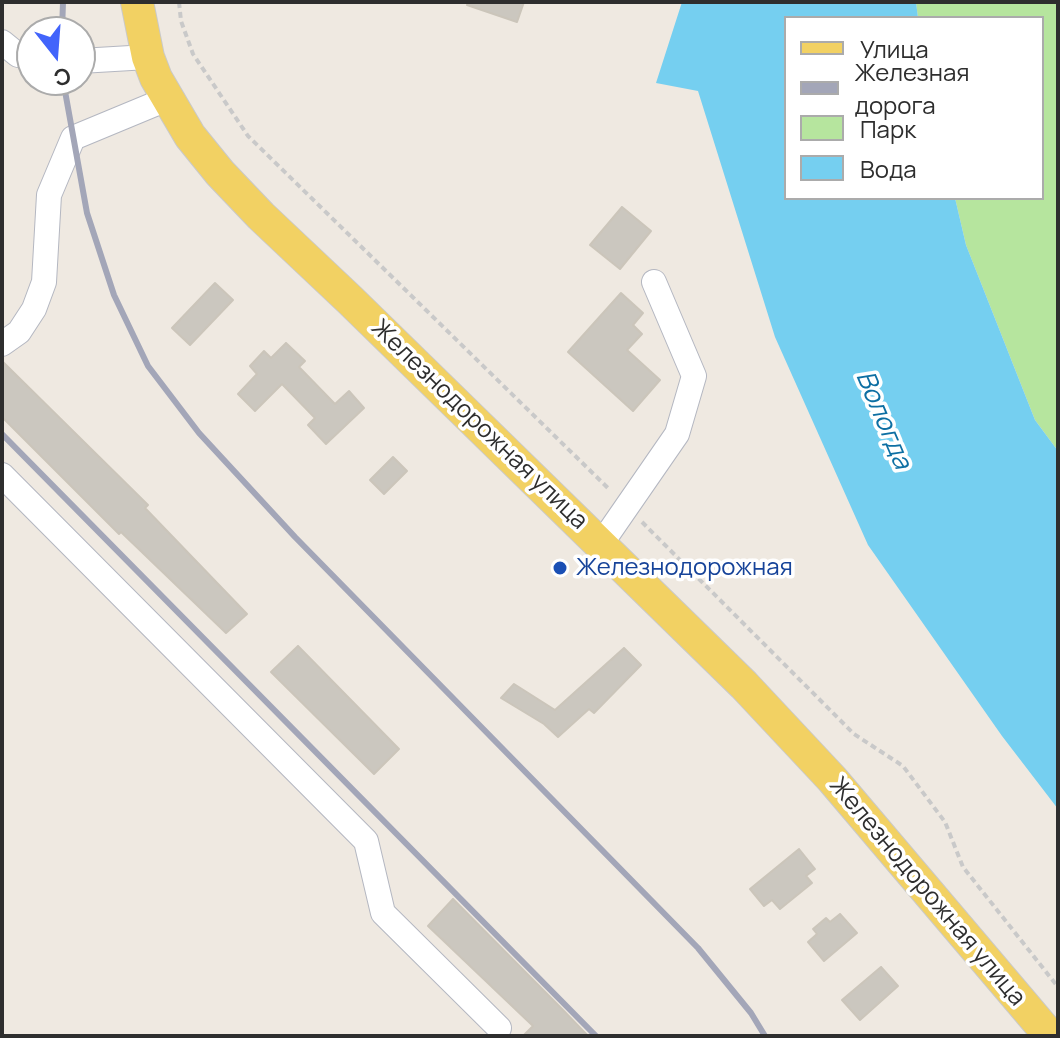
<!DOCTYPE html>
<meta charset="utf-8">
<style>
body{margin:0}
#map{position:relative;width:1060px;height:1038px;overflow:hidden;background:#efe9e1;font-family:Manrope,sans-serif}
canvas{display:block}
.frame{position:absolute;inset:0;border:4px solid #2e2e2e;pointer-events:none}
.legend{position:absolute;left:784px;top:16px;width:260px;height:184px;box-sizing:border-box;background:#fff;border:2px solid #ababab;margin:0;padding:10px 14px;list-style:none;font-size:24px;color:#2e2e2e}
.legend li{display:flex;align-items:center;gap:16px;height:40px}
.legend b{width:40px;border:2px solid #ababab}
.north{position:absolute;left:16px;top:16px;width:80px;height:80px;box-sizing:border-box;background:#fff;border:2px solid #ababab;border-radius:50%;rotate:163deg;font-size:22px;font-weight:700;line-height:32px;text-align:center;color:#2e2e2e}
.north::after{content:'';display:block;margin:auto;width:28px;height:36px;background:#4264fb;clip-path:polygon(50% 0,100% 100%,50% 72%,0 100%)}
</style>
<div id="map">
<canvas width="1060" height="1038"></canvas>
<div class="frame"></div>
<ul class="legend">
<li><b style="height:10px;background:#f2d163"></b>Улица</li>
<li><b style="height:10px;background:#a3a6b8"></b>Железная дорога</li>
<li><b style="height:22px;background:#b6e59e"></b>Парк</li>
<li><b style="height:22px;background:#75cff0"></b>Вода</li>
</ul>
<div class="north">С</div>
</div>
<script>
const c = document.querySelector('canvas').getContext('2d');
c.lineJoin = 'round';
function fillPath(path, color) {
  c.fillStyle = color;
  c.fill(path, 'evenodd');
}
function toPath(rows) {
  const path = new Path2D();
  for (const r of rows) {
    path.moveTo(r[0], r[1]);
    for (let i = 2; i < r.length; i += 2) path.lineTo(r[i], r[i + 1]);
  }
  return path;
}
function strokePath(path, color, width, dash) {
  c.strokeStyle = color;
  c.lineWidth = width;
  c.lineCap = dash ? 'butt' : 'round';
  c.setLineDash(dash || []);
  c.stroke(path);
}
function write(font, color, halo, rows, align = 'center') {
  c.font = font + ' Manrope,sans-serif';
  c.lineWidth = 7;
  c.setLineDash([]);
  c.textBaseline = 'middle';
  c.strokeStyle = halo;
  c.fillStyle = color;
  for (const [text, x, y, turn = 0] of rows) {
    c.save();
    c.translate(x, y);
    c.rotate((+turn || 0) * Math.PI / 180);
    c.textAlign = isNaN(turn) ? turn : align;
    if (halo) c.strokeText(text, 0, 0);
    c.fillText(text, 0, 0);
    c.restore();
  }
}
const green = toPath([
 [916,2,1058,2,1058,451,1035,420,966,245,955,198,1042,198,1042,18,918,18]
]);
const water = toPath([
 [682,2,916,2,918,18,786,18,786,198,955,198,966,245,1035,420,1058,451,1058,809,1002,736,868,545,775,337,698,91,656,83]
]);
const building = toPath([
 [468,2,524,2,517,22,467,5,468,2],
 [622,207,651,231,620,269,590,245,622,207],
 [215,283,233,300,190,345,172,328,215,283],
 [621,293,643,313,633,325,642,334,627,350,660,380,633,411,568,352,621,293],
 [286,343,305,361,299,367,335,404,349,391,364,408,326,444,308,425,315,418,282,384,255,411,238,394,257,374,250,366,264,351,271,358,286,343],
 [2,361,148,505,145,508,247,614,226,633,121,532,119,534,2,417,2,361],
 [393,457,407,471,384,494,370,480,393,457],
 [298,646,399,749,374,774,271,672,298,646],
 [624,648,641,665,594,713,589,709,558,737,544,724,501,698,514,684,555,710,624,648],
 [799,849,815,869,806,876,812,883,780,909,772,900,764,906,750,889,799,849],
 [453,899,562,1009,588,1036,523,1036,533,1026,428,926,453,899],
 [840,914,857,933,824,961,808,942,817,934,813,929,826,918,830,922,840,914],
 [881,967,898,986,860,1020,842,1000,881,967]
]);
const path = toPath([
 [179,2,181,21,193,54,248,136,610,490],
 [642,522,854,734,903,766,945,822,963,867,1058,987]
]);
const minor = toPath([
 [2,42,18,55,32,57],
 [80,61,148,57],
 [2,344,19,332,34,309,44,282,49,195,73,138,167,99],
 [2,475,366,841,383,913,499,1028],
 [601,544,677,434,694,376,654,282]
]);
const major = toPath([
 [137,2,148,57,156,78,190,136,220,173,261,216,350,300,744,685,832,779,1050,1036]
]);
const rail = toPath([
 [62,32,63,2],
 [63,80,87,213,114,295,148,366,199,433,295,537,698,948,751,1013,765,1036],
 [2,434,596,1036]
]);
const markers = [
 [560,568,8,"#1a4fb4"]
];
const streetNames = [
 ["Железнодорожная улица",479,425,44],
 ["Железнодорожная улица",927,892,50]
];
const transitNames = [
 ["Железнодорожная",576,568]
];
const waterNames = [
 ["Вологда",883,420,67]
];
fillPath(green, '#b6e59e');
fillPath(water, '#75cff0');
fillPath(building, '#cbc7bf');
strokePath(building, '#cbc5ba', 2);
strokePath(minor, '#b4b7c1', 26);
strokePath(major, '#c9c9c9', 34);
strokePath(path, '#c9c9c9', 4, [6, 4]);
strokePath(minor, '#fff', 24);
strokePath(major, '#f2d163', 32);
strokePath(rail, '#a3a6b8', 6);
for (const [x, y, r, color] of markers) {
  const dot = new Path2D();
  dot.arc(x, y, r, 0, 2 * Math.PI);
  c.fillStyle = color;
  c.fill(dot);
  strokePath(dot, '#fff', 3);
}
write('24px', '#2e2e2e', '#fff', streetNames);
write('24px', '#164399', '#fff', transitNames, 'left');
write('italic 26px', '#0d6fa3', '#fff', waterNames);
</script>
